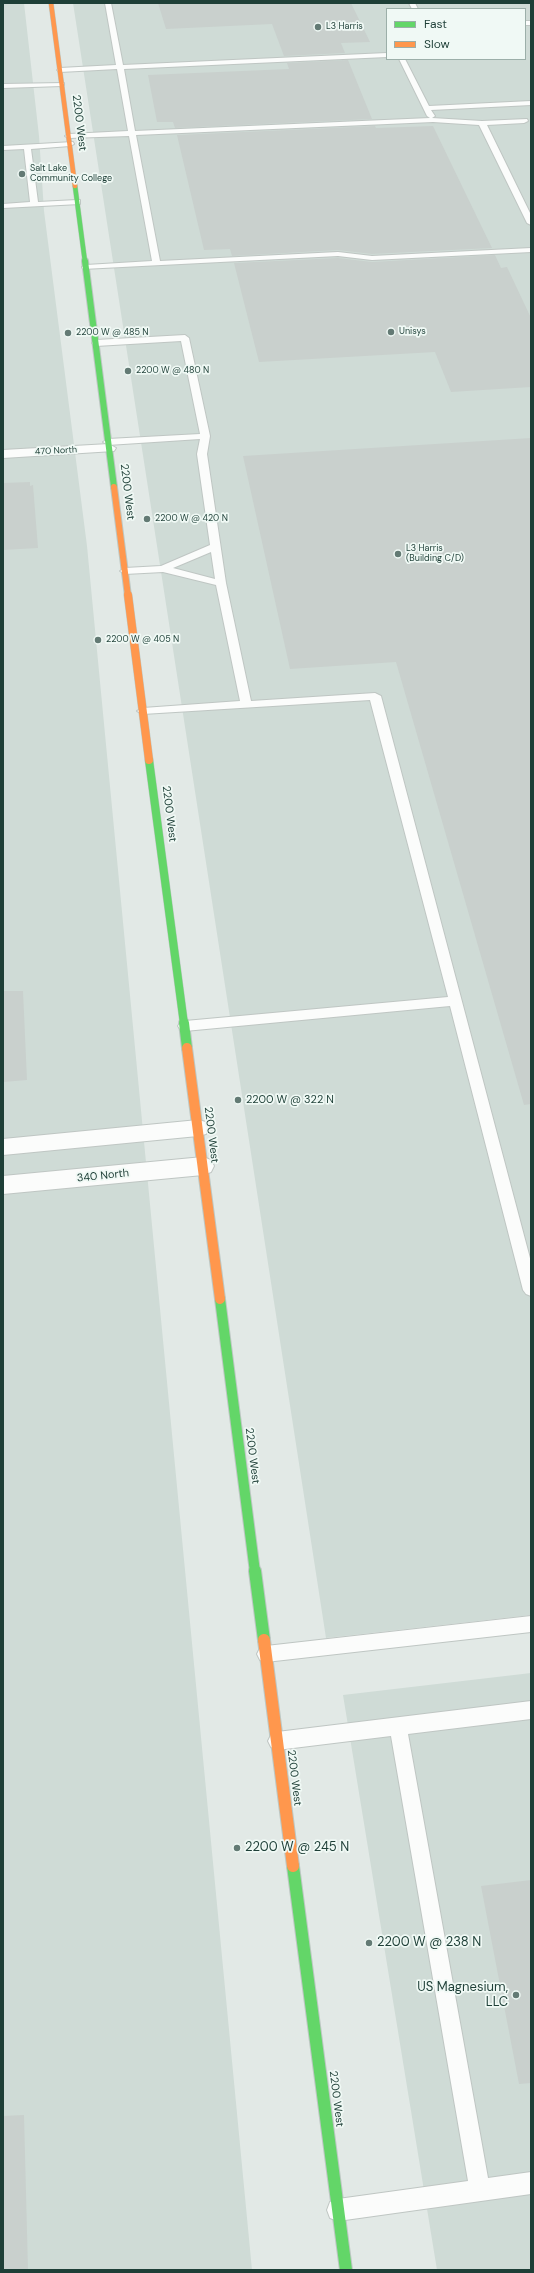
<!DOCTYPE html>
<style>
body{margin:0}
#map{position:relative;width:534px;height:2273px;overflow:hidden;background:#e2e9e6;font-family:"DM Sans",sans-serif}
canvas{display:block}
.frame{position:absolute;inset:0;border:4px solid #1e3f37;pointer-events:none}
.legend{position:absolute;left:386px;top:8px;width:140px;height:52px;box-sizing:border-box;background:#f0f9f5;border:1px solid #9cafa9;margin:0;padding:5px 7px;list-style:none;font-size:12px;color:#1e3f37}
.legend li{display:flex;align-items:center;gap:8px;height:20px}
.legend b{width:20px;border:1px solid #9cafa9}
</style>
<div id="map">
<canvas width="534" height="2273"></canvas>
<div class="frame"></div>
<ul class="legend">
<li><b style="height:5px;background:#63d668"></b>Fast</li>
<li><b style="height:5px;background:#ff974d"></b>Slow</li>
</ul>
</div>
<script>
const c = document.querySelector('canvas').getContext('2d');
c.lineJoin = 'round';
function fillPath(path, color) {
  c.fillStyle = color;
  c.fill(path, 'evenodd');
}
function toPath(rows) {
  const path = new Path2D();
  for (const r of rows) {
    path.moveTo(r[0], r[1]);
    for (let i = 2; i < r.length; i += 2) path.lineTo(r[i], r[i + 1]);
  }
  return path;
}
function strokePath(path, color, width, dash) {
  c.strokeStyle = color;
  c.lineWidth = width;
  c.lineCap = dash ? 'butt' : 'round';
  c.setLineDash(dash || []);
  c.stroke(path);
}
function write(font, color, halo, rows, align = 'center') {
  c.font = font + ' "DM Sans",sans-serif';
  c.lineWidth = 3.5;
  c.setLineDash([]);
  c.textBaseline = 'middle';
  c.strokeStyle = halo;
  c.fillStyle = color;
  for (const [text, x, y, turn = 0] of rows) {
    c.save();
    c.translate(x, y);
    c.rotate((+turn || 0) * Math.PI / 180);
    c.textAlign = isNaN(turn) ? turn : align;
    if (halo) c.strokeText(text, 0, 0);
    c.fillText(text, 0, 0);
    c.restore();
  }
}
const built = toPath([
 [3,3,24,3,39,136,44,211,87,546,252,2270,3,2270],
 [73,3,531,3,531,1615,326,1638],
 [387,9,525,9,525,59,387,59],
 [531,1673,531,2270,437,2270,343,1695]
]);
const building = toPath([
 [158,3,351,3,370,42,341,43,345,53,284,56,272,24,166,29],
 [348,60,372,119,175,128,173,122,157,122,148,75,289,69,287,63],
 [375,126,376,128,433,126,492,248,372,254,338,250,232,256,230,249,204,250,177,135],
 [495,255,501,268,507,267,531,318,531,387,451,392,435,352,259,362,234,263,338,258,372,262],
 [531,438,531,1104,524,1105,396,662,290,669,243,456],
 [30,482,30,486,33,485,38,548,3,550,3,483],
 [3,991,23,991,27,1080,3,1082],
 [531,1880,531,2083,519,2084,481,1886],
 [24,2115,28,2270,3,2270,3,2116]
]);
const lane = toPath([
 [105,3,111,3,123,65,387,53,387,57,124,69,135,131,430,118,427,116,399,59,405,59,429,106,531,101,531,105,431,110,435,116,432,118,482,121,527,119,528,121,524,123,487,125,531,215,531,225,527,223,479,125,433,122,136,135,160,261,338,252,372,256,531,248,531,252,372,260,338,256,83,269,82,267,86,265,152,261,129,136,69,138,65,136,69,134,128,131,117,69,60,72,57,70,60,68,116,65,105,3],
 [409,3,415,3,418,9,412,9,409,3],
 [525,21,531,21,531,25,525,25,525,21],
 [64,83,64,85,62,86,3,88,3,84,64,83],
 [73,142,74,144,70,146,31,149,38,202,77,200,80,200,80,204,3,208,3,204,30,202,24,149,3,150,3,146,73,142],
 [185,335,189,338,210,436,207,454,226,583,251,701,375,693,381,696,531,1262,531,1296,526,1294,523,1290,450,1006,185,1031,180,1029,178,1026,180,1023,185,1021,448,997,370,700,143,714,137,711,143,708,240,701,216,585,163,572,125,574,120,571,125,568,161,566,210,545,197,454,200,439,108,445,103,442,108,439,200,434,181,341,96,346,92,343,96,340,185,335],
 [211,552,215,579,173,568,211,552],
 [531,1616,531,1632,266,1662,260,1660,257,1654,260,1648,266,1646,531,1616],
 [531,1701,531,1719,408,1734,488,2178,531,2172,531,2194,338,2221,330,2218,327,2210,330,2202,338,2199,468,2181,391,1736,277,1750,271,1747,268,1741,271,1735,277,1732,531,1701]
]);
const street = toPath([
 [109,444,116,448,114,451,3,458,3,450,109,444],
 [198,1120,206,1122,209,1128,206,1134,198,1136,3,1155,3,1139,198,1120],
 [203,1157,211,1160,214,1166,211,1172,203,1175,3,1194,3,1176,203,1157]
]);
const fastFar4 = toPath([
 [75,186,85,262]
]);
const fastFar3 = toPath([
 [85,261,114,487]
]);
const fastFar2 = toPath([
 [149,760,184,1024]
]);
const fastFar1 = toPath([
 [184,1023,187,1048],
 [220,1299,255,1572]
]);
const fast = toPath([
 [255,1571,264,1640],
 [293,1866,346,2270]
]);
const slowFar4 = toPath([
 [51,3,75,186]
]);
const slowFar3 = toPath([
 [114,487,128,596]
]);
const slowFar2 = toPath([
 [128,595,149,760]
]);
const slowFar1 = toPath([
 [187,1048,220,1299]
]);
const slow = toPath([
 [264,1640,293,1866]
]);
const markers = [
 [318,27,4,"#637a74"],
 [22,174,4,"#637a74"],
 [391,332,4,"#637a74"],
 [68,333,4,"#637a74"],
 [128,371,4,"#637a74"],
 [147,519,4,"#637a74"],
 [398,554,4,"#637a74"],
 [98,640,4,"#637a74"],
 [238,1100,4,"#637a74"],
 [237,1848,4,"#637a74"],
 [369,1943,4,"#637a74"],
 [516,1995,4,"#637a74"]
];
const farPoinames = [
 ["L3 Harris",326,27],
 ["Salt Lake",30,169],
 ["Community College",30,179],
 ["Unisys",399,332],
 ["2200 W @ 485 N",76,333],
 ["2200 W @ 480 N",136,371],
 ["2200 W @ 420 N",155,519],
 ["L3 Harris",406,549],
 ["(Building C/D)",406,559],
 ["2200 W @ 405 N",106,640]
];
const farStreetnames = [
 ["470 North",56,451,-3]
];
const streetNames = [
 ["2200 West",79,123,83],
 ["2200 West",127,492,83],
 ["2200 West",169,814,83],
 ["2200 West",211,1135,83],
 ["340 North",103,1176,-6],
 ["2200 West",252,1456,83],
 ["2200 West",294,1778,83],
 ["2200 West",336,2099,83]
];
const poiNames = [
 ["2200 W @ 322 N",246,1100]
];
const nearPoinames = [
 ["2200 W @ 245 N",245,1848],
 ["2200 W @ 238 N",377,1943],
 ["US Magnesium,",508,1988,"right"],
 ["LLC",508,2003,"right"]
];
fillPath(built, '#cfdbd6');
fillPath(building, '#c9d0cd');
strokePath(lane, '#bfc6c3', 2);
strokePath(street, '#bfc6c3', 2);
strokePath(fastFar4, '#bdc7c3', 5.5);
strokePath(fastFar3, '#bdc7c3', 8);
strokePath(fastFar2, '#bdc7c3', 9);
strokePath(fastFar1, '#bdc7c3', 12);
strokePath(fast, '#bdc7c3', 14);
strokePath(slowFar4, '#bdc7c3', 5.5);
strokePath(slowFar3, '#bdc7c3', 8);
strokePath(slowFar2, '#bdc7c3', 9);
strokePath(slowFar1, '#bdc7c3', 12);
strokePath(slow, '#bdc7c3', 14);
fillPath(lane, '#fbfcfb');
fillPath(street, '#fbfcfb');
strokePath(fastFar4, '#63d668', 4.5);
strokePath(fastFar3, '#63d668', 6);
strokePath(fastFar2, '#63d668', 8);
strokePath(fastFar1, '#63d668', 10);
strokePath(fast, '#63d668', 12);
strokePath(slowFar4, '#ff974d', 4.5);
strokePath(slowFar3, '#ff974d', 6);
strokePath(slowFar2, '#ff974d', 8);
strokePath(slowFar1, '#ff974d', 10);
strokePath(slow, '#ff974d', 12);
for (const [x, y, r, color] of markers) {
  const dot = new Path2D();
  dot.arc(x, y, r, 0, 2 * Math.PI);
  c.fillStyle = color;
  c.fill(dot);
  strokePath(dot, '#f0f9f5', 1.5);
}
write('9px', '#1e3f37', '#f0f9f5', farPoinames, 'left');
write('9px', '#1e3f37', '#f0f9f5', farStreetnames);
write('11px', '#1e3f37', '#f0f9f5', streetNames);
write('11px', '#1e3f37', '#f0f9f5', poiNames, 'left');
write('13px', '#1e3f37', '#f0f9f5', nearPoinames, 'left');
</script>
